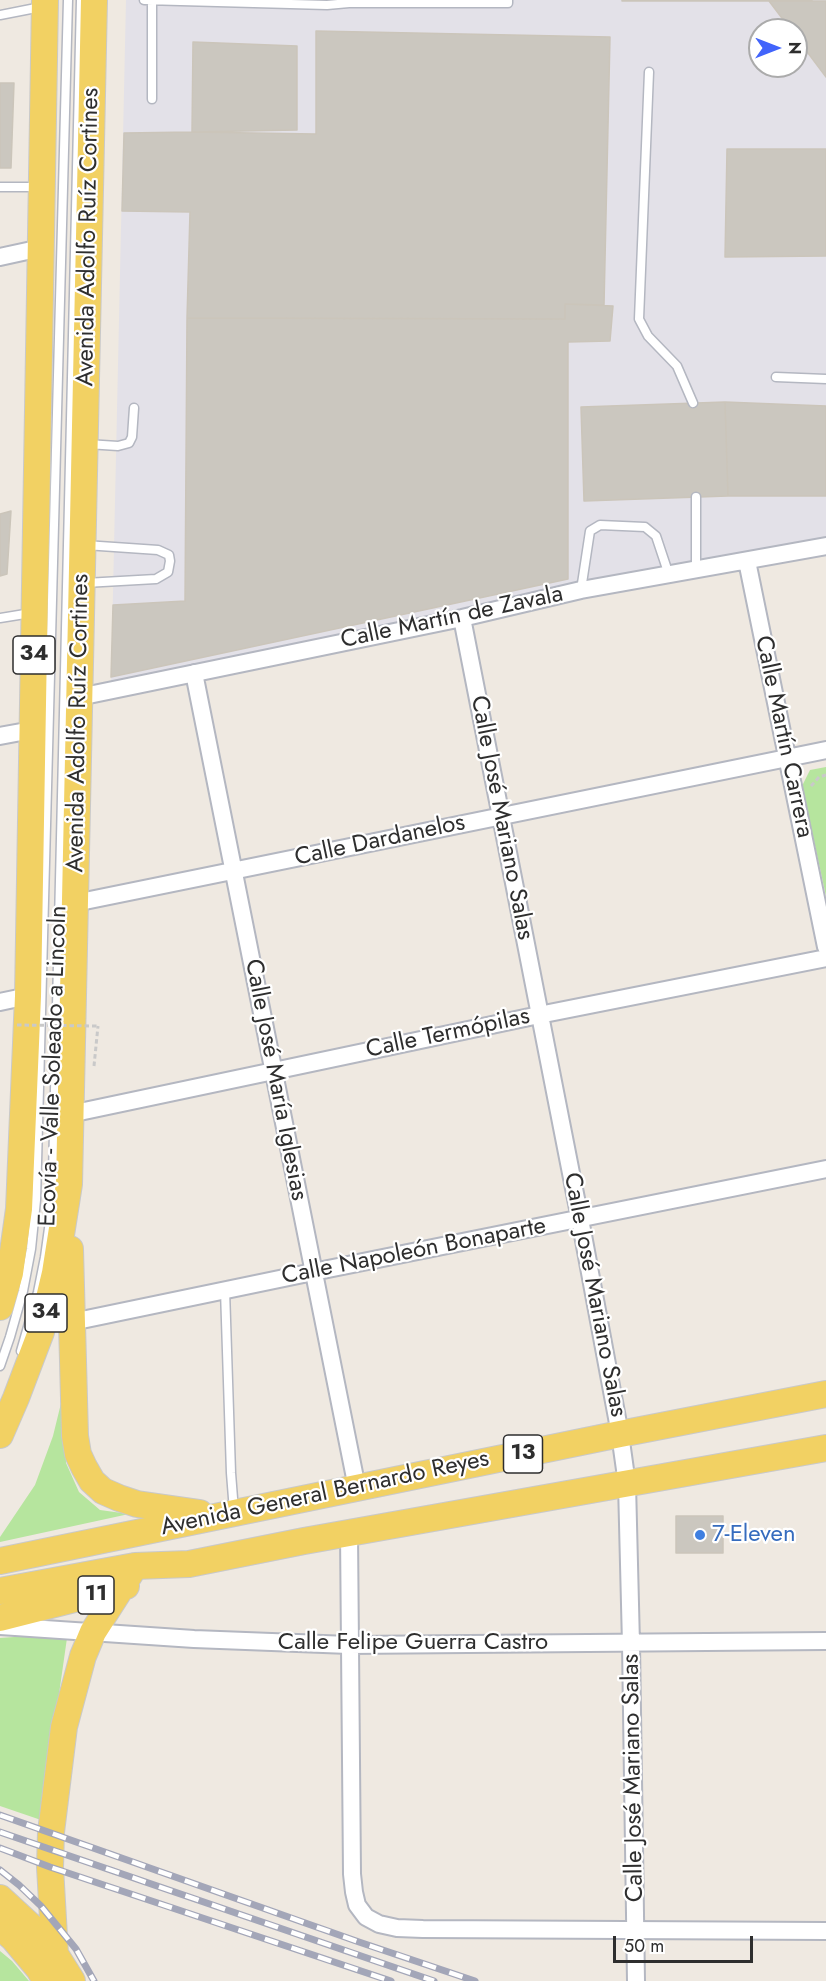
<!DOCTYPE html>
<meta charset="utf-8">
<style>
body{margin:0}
#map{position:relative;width:826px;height:1981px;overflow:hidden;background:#efe9e1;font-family:Jost,sans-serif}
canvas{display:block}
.north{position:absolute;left:748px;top:18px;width:60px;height:60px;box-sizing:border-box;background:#fff;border:2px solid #ababab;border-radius:50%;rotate:90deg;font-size:16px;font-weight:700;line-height:24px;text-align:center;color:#2e2e2e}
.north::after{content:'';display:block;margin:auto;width:21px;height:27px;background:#4264fb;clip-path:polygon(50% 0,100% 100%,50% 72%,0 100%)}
.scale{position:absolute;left:613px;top:1936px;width:140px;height:27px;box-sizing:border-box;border:3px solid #2e2e2e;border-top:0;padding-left:8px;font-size:18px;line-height:21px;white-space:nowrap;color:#2e2e2e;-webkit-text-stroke:4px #fff;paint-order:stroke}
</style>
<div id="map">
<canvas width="826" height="1981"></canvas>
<div class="north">N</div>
<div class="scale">50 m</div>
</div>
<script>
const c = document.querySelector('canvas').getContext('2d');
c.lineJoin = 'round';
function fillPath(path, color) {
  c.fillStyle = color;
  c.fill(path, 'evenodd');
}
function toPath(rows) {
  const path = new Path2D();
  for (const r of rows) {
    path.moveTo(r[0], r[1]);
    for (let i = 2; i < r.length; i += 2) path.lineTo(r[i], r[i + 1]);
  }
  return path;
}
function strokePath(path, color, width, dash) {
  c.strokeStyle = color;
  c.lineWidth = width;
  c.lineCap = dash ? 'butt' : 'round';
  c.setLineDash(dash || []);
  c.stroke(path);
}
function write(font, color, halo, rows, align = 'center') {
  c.font = font + ' Jost,sans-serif';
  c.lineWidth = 4.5;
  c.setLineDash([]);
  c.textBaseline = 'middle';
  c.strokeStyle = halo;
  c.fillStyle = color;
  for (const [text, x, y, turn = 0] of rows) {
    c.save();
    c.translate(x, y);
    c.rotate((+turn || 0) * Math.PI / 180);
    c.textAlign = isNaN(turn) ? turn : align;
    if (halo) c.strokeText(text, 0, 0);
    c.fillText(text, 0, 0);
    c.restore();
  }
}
const industrial = toPath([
 [126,0,826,0,826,541,111,684],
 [760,30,796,30,796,66,760,66]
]);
const green = toPath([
 [826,767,826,896,802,786,810,770],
 [64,1391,66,1463,79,1492,100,1510,129,1514,0,1542,0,1537,35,1485,53,1436],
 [28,1636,67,1638,41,1820,0,1806,0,1638],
 [0,1951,12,1961,29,1981,0,1981]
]);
const building = toPath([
 [622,0,812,0,812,1,622,1,622,0],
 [769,1,826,1,826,77,796,37,796,30,791,30,769,1],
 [316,31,610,37,604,305,565,304,565,319,187,318,190,212,122,211,124,133,192,132,316,134,316,31],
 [193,42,297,46,297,130,192,132,193,42],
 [0,83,14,83,11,168,0,168,0,83],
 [727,149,826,149,826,256,725,257,727,149],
 [565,304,613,306,610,341,568,342,568,579,111,677,113,605,185,601,187,318,565,319,565,304],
 [725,402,728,496,584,501,581,407,725,402],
 [725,402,826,406,826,496,728,496,725,402],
 [11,511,7,574,0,576,0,514,11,511],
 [676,1516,723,1516,723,1553,676,1553,676,1516]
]);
const path = toPath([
 [811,786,819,777,826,775],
 [94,1066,98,1026]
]);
const lane = toPath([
 [144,0,327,5,349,3,350,0],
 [152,0,152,99],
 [349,3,508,3,508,0],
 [0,15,41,7],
 [649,72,639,319,648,336,677,366,693,403],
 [0,187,38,187],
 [776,377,826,379],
 [87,444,118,446,129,443,132,437,134,408],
 [696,497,696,570],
 [85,583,156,579,168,572,170,561,169,555,158,550,85,545],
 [581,590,590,531,600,525,645,527,656,536,669,575],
 [0,618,31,613],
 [225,1290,231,1473,234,1511],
 [21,1351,38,1292,45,1257,50,1221,53,1173,81,0],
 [0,1366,10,1337,23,1291,31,1249,36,1200,68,0]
]);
const street = toPath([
 [0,257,41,248],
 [747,561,826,947],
 [462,618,580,1219,620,1434,627,1484,631,1644,636,1981],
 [194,673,357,1488],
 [79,697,462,618,581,590,826,546],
 [0,736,32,730],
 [75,903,826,750],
 [0,1002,28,996],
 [70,1114,539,1015,826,958],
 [72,1322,313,1272,826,1169],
 [349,1533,352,1874,354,1892,357,1905,366,1917,379,1924,397,1928,423,1929,826,1931],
 [0,1626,194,1639,349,1645,826,1641]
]);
const primary = toPath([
 [70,1249,75,1436,78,1454,84,1467,92,1481,103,1491,119,1498,137,1504,200,1513],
 [0,1307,10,1273,19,1209,28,996,45,0],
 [0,1435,16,1398,41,1332,55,1273,69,1184,94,0],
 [0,1561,620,1434,826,1394],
 [0,1591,135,1566,189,1564,304,1541,826,1448],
 [0,1618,126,1586],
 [0,1898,38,1933,55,1954,72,1981],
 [0,1927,13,1938,39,1969,46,1981],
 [55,1954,50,1867,51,1832,64,1727,83,1656,93,1632,135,1566]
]);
const rail = toPath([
 [0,1815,359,1942,475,1981],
 [0,1832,434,1981],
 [0,1848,50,1867,391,1981],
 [0,1870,19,1885,41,1906,76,1949,94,1981]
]);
const pathBridge = toPath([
 [17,1025,98,1026]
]);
const markers = [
 [700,1535,6,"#3f7fe0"]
];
const shields = [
 [34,655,42],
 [46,1313,42],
 [523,1454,39],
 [96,1595,36]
];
const shieldNames = [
 ["34",34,655],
 ["34",46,1313],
 ["13",523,1454],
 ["11",96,1595]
];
const streetNames = [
 ["Avenida Adolfo Ruíz Cortines",89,237,-89],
 ["Calle Martín de Zavala",452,618,-12],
 ["Avenida Adolfo Ruíz Cortines",79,723,-89],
 ["Calle Martín Carrera",783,737,78],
 ["Calle José Mariano Salas",501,818,79],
 ["Calle Dardanelos",380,841,-12],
 ["Calle Termópilas",448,1034,-12],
 ["Ecovía - Valle Soleado a Lincoln",54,1066,-88],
 ["Calle José María Iglesias",275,1080,79],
 ["Calle Napoleón Bonaparte",414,1252,-11],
 ["Calle José Mariano Salas",594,1295,79],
 ["Avenida General Bernardo Reyes",325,1494,-12],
 ["Calle Felipe Guerra Castro",413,1643],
 ["Calle José Mariano Salas",634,1778,-91]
];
const shopNames = [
 ["7-Eleven",712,1535]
];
fillPath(industrial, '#e3e1e8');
fillPath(green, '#b6e59e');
fillPath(building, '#cbc7bf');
strokePath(building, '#cbc5ba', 1.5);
strokePath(lane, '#b4b7c1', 11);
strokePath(street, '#b4b7c1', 20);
strokePath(primary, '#c9c9c9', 28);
strokePath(path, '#c9c9c9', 3, [4.5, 3]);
strokePath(lane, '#fff', 8);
strokePath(street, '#fff', 16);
strokePath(primary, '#f2d163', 26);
strokePath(rail, '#a3a6b8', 7);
strokePath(rail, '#fff', 4.5, [14]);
strokePath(pathBridge, '#c9c9c9', 3, [4.5, 3]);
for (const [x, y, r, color] of markers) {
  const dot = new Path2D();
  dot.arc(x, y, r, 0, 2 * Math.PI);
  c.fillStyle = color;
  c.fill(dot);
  strokePath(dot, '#fff', 2);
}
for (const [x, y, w] of shields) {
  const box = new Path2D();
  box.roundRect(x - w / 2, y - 19, w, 38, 4.5);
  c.fillStyle = '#fff';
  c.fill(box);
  strokePath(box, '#2e2e2e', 1.5);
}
write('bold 22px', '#2e2e2e', null, shieldNames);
write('24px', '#2e2e2e', '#fff', streetNames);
write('24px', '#366cbe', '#fff', shopNames, 'left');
</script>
